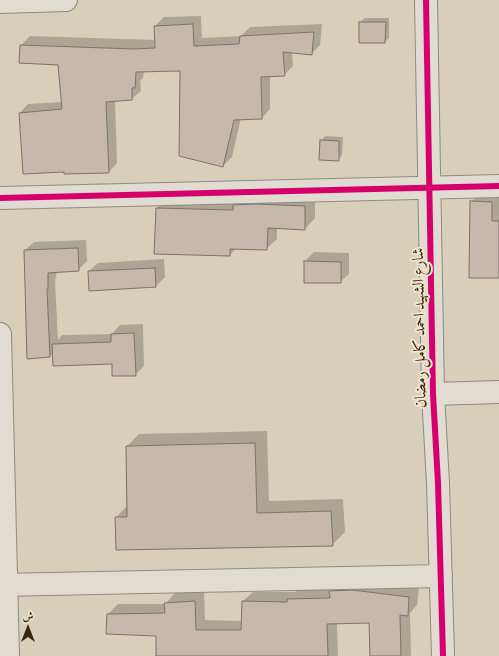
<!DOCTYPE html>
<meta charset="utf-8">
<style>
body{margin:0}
#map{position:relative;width:499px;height:656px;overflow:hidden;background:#d7cfba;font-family:"EB Garamond",Amiri,serif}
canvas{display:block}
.north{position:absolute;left:8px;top:608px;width:40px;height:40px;-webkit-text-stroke:3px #ede3ca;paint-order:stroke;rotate:0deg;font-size:11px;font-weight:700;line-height:16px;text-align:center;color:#3b2315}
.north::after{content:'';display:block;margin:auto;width:14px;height:18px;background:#3b2315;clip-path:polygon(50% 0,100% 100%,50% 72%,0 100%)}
</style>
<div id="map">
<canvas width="499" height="656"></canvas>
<div class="north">ش</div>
</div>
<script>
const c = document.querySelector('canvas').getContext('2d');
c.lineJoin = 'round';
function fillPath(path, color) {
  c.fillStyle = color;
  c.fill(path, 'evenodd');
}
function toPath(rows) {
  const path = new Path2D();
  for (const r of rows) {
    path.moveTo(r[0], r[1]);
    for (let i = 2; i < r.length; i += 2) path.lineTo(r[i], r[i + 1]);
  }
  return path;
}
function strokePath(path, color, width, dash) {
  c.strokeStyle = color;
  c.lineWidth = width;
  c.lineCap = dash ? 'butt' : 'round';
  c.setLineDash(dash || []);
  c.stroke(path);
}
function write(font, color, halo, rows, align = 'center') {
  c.font = font + ' "EB Garamond",Amiri,serif';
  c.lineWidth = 4;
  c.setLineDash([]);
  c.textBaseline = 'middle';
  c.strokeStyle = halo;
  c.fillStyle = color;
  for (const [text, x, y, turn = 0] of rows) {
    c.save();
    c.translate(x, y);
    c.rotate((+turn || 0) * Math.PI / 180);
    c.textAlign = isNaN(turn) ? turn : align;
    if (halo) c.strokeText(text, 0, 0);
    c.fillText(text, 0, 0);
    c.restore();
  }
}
const shadow = toPath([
 [201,16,202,38,241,36,250,27,322,24,320,45,311,54,292,52,293,66,284,75,270,76,270,109,262,118,241,118,232,157,223,166,181,69,144,71,143,78,140,81,141,91,132,99,115,100,117,163,109,172,20,113,28,104,62,102,59,64,21,45,30,36,156,40,155,26,164,17],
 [365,18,389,18,389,38,385,42,360,22],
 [325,136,343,137,342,155,338,160,321,141],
 [481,192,499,192,499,277,471,202],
 [315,196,315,218,305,229,277,228,277,239,266,249,236,248,230,255,157,208,167,198],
 [86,240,87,261,78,270,57,271,55,281,58,340,62,335,112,334,120,325,143,324,144,366,135,375,113,363,54,352,50,356,25,250,34,242],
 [314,252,349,253,349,274,340,282,305,261],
 [164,259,165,277,156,286,90,290,89,271,98,263],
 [267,431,269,501,343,499,345,532,332,545,116,517,127,506,127,446,139,434],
 [419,587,417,605,410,613,411,656,371,656,370,622,337,623,338,656,157,656,157,635,108,614,118,604,165,604,175,593,204,592,205,620,242,621,243,601,253,592,295,592,298,589]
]);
const building = toPath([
 [359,22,386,22,385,43,359,43,359,22],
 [193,24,194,46,239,44,240,36,314,32,312,55,283,52,285,76,261,77,262,119,234,120,223,167,179,156,180,71,136,72,135,88,132,88,132,100,106,102,109,173,64,174,64,172,23,174,19,113,62,109,58,65,19,63,20,45,134,49,155,48,154,26,193,24],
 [320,140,339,141,339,161,319,160,320,140],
 [470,201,492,202,492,221,499,221,499,278,469,278,470,201],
 [255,204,305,206,305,230,268,228,267,250,230,249,230,256,154,254,156,208,233,210,233,205,255,204],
 [78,248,79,271,48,273,48,289,47,289,50,357,27,359,24,250,78,248],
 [304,261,341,262,341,283,304,283,304,261],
 [155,268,156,287,89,291,88,271,155,268],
 [134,333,136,376,112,376,112,364,53,366,52,344,111,342,111,334,134,333],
 [255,443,257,513,331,511,333,546,116,550,115,517,127,517,126,446,255,443],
 [352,590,409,597,408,616,400,615,401,656,370,656,369,623,327,624,328,656,156,656,156,636,106,634,107,614,165,613,164,603,195,601,196,630,241,630,242,601,287,602,287,599,330,598,329,591,352,590]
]);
const street = toPath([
 [426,0,433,394,438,483,443,656],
 [0,2,66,0],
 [0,198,499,186],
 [0,334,8,656],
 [433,394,499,392],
 [0,585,441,576]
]);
const cycleway = toPath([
 [426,0,433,394,438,483,443,656],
 [0,198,499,186]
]);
const streetNames = [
 ["شارع الشهيد احمد كامل رمضان",420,328,-91]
];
fillPath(shadow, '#0003');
fillPath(building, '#c6b8aa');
strokePath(building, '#7b7266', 1);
strokePath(street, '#91897c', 24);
strokePath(street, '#e0dcd1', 22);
strokePath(cycleway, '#d6006c', 6);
write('16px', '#3b2315', '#ede3ca', streetNames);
</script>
